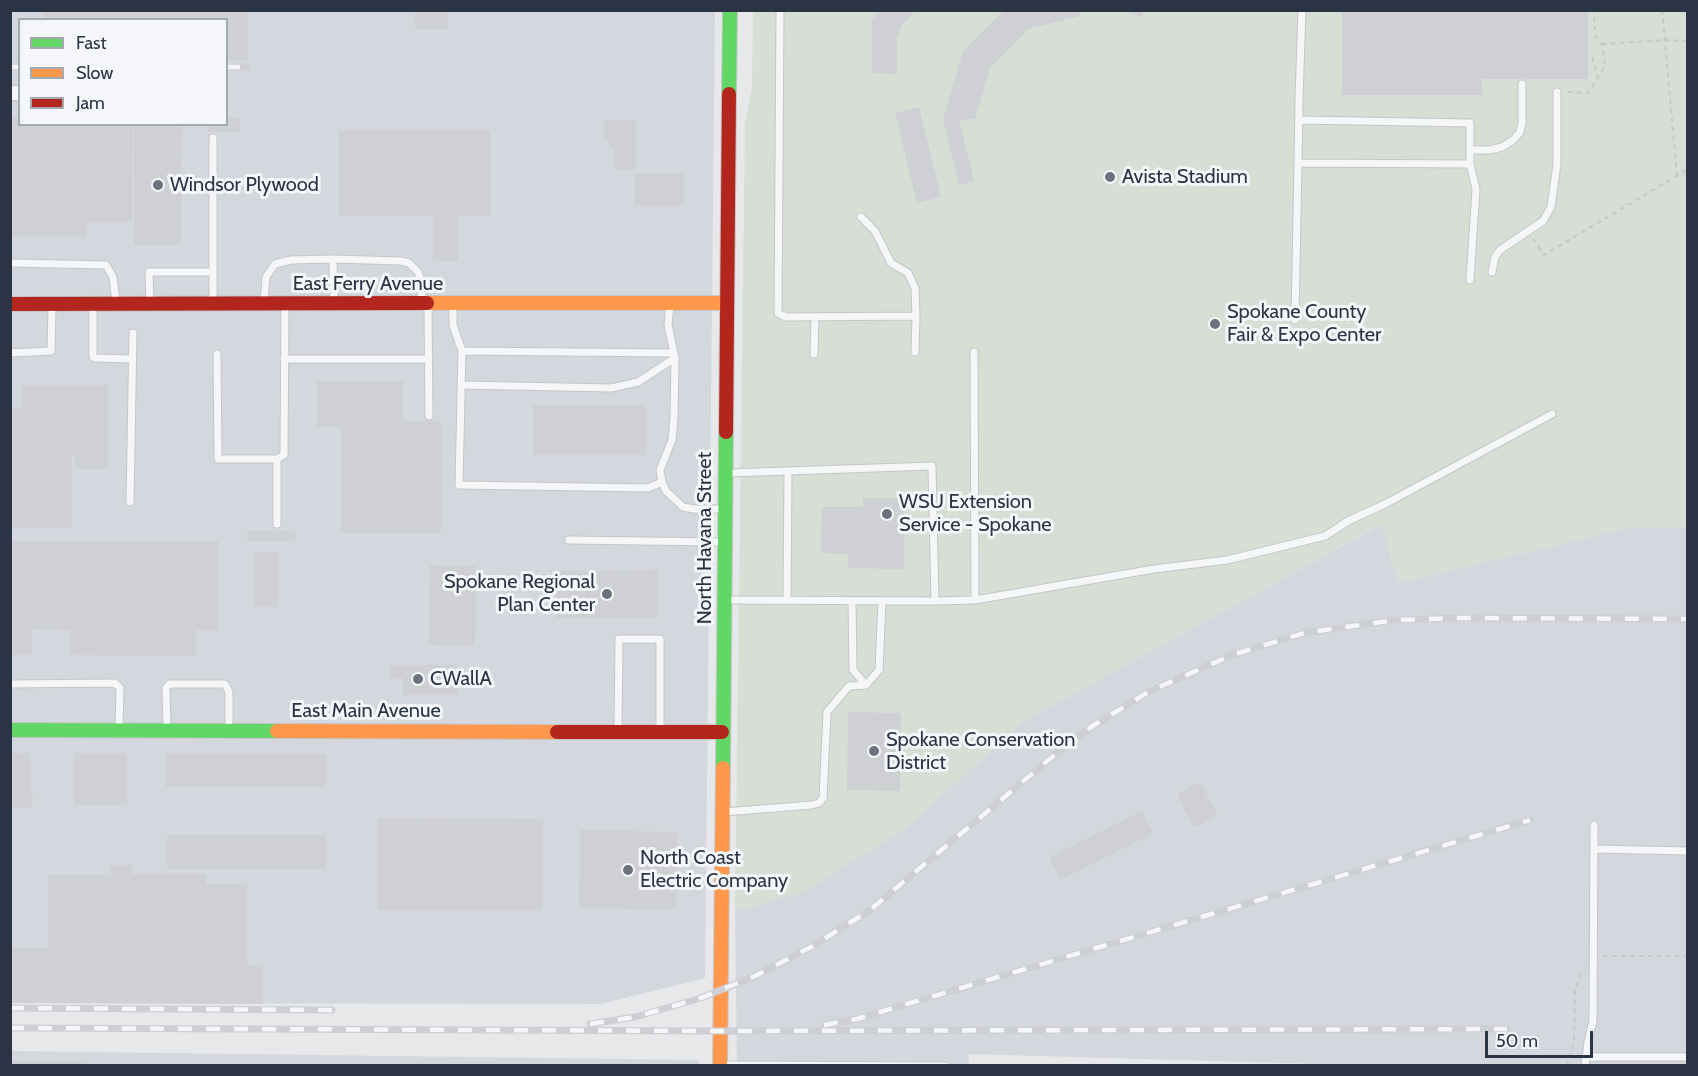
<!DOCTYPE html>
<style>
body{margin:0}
#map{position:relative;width:1698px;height:1076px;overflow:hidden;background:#e6e8ea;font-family:Cabin,sans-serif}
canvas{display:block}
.frame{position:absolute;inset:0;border:12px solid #2b3445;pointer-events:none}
.legend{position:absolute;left:18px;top:18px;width:210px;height:108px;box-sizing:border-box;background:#f4f6f9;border:2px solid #a4a8b1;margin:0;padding:8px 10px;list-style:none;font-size:18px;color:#2b3445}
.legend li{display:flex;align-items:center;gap:12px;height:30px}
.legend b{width:30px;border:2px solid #a4a8b1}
.scale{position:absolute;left:1485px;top:1031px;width:108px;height:27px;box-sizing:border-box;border:3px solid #2b3445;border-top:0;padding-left:8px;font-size:18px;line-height:21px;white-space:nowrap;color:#2b3445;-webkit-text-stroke:4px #f4f6f9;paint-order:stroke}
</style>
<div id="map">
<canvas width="1698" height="1076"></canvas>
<div class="frame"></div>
<ul class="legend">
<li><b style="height:8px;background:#63d668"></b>Fast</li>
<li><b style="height:8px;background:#ff974d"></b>Slow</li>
<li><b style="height:8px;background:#b3261e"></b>Jam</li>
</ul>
<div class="scale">50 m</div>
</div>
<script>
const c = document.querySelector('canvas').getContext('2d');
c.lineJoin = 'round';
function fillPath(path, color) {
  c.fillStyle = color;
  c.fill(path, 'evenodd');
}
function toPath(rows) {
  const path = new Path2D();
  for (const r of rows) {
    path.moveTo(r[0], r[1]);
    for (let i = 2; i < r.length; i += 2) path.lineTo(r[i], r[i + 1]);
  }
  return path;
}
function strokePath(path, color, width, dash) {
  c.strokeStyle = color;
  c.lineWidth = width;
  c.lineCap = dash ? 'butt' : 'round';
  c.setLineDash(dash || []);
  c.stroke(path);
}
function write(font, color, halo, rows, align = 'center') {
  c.font = font + ' Cabin,sans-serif';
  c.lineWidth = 6;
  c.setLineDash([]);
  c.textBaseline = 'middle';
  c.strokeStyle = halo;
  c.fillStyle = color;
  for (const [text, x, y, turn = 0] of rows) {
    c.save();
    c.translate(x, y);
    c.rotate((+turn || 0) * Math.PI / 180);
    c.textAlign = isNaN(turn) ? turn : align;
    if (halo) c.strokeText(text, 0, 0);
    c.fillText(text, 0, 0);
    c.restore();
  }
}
const built = toPath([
 [11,11,715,11,705,978,600,1004,11,1003],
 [20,20,226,20,226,124,20,124],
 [1382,524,1398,583,1633,527,1687,527,1687,1065,1350,1065,969,1054,968,1065,737,1065,735,911,801,893,906,828,1024,721],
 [11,1051,699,1060,699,1066,11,1066]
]);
const green = toPath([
 [753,11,1687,11,1687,527,1633,527,1398,583,1381,524,1024,721,906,828,801,893,735,911,745,123,752,88]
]);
const building = toPath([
 [44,10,248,10,248,60,226,60,226,20,44,20],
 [415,10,448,10,448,29,415,29],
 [881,10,916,10,902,25,897,37,897,74,872,73,872,19],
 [1005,10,1080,10,1080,16,1028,29,990,68,975,119,959,120,974,181,959,185,943,121,944,116,963,51],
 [1121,10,1143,10,1142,17],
 [1342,10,1588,10,1588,79,1482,79,1482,95,1342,95],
 [919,107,941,197,917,203,895,113],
 [10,118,20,118,20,124,133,124,132,222,87,222,86,237,10,236],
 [226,118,240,118,240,132,208,132,208,124,226,124],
 [604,120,636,120,636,169,614,169,614,149,609,149,609,142,604,142],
 [134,124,182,124,181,245,134,245],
 [339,130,491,130,491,216,458,216,458,261,433,261,433,216,339,216],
 [635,173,684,173,684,206,635,206],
 [317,381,403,381,403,421,441,421,441,533,341,533,341,427,317,427],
 [22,385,108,385,108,469,75,469,75,456,72,456,72,528,10,528,10,408,22,408],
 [533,405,646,405,646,455,533,455],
 [863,498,904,498,904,569,848,568,848,554,821,553,822,507,863,507],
 [247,531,295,531,295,541,247,541],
 [10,541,218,541,218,630,196,630,196,656,70,655,70,630,32,629,32,655,10,655],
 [255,552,278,552,278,607,255,607],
 [430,565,477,566,475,646,429,645],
 [658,570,658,618,556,618,556,571],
 [390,665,457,665,457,695,403,695,403,678,390,678],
 [848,712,901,713,900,791,847,790],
 [10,753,30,753,30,794,33,794,32,808,10,808],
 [74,753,127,753,127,805,74,805],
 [166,754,326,754,326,787,166,787],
 [1200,782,1218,816,1194,828,1177,794],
 [1142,811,1153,834,1060,880,1049,857],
 [377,818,543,819,542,911,377,910],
 [580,830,678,832,676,910,579,908],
 [167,835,326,835,326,869,167,869],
 [111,865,132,865,132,874,206,874,206,884,247,884,247,965,263,965,263,1004,10,1003,10,948,48,948,48,875,111,875],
 [10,1061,87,1061,87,1066,10,1066]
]);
const path = toPath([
 [1662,10,1677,175],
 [1602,44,1665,40,1688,41],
 [1592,57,1598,77],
 [1568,92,1588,93,1605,66,1602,44,1595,35,1594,10],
 [1533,239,1544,255,1688,169],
 [1603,956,1688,956],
 [1567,1066,1574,1042,1575,991,1582,970]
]);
const lane = toPath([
 [780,10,778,313,786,317,916,316,915,352],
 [1299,120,1470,123,1470,164,1298,163,1299,99,1302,10],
 [1470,150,1490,150,1502,147,1513,140,1520,132,1522,123,1522,84],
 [1470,164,1476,189,1470,280],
 [861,217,875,231,891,263,908,273,915,288,916,316],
 [10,263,106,265,113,277,116,303],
 [1492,272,1495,257,1500,250,1543,221,1551,207,1557,164,1557,92],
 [213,301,213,138],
 [264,301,266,277,275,264,291,260,333,259],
 [334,301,333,259,401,261,409,263,418,272,421,281,422,301],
 [150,302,149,272,213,272],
 [670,305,668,325,675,358,674,418,672,440,660,470,662,482,666,491,683,507,694,509,722,509],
 [93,306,93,357,95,358,132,359],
 [428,306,429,416],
 [453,306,453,325,462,351,459,485,648,488,662,482],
 [1295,320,1298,163],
 [462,351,674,353],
 [974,352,975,600,1154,569,1227,560,1325,536,1348,521,1387,503,1552,414],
 [10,353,51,351,52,305],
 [217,354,218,459,277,459,284,455,285,306],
 [814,354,815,317],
 [284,359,429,359],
 [461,385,611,388,638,382,675,358],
 [277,459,277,524],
 [130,502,133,333],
 [569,540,722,542],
 [726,600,935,601,932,466,729,473],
 [787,600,788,471],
 [852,601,853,670,866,685],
 [935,601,975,600],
 [10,684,115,683,120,688,119,727],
 [167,727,166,688,169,684,225,684,229,692,229,730],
 [618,729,619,639,660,639,660,731],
 [724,812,812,805,819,803,823,798,827,712,849,686,866,685,879,670,882,601],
 [1594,849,1688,851],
 [1585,1057,1688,1057],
 [721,1065,946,1066],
 [1585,1066,1588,1042,1593,1021,1594,825]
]);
const street = toPath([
 [10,93,20,93]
]);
const fast = toPath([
 [729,94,730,10],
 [10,730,277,731],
 [723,768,726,432]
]);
const slow = toPath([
 [427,303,726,303],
 [277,731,557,732],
 [720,1066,723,768]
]);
const jam = toPath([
 [10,304,427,303],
 [726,432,729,94],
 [557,732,722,732]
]);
const rail = toPath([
 [10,67,20,67],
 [226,67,247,67],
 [10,1008,332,1010],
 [590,1024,635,1017,701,998,755,976,813,946,870,910,1064,747,1091,727,1150,691,1232,655,1304,633,1395,620,1461,618,1688,619],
 [824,1025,857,1019,900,1006,1530,820],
 [10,1028,719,1031,1507,1029]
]);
const markers = [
 [1110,177,6,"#6c737f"],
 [158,185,6,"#6c737f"],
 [1215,324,6,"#6c737f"],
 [887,514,6,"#6c737f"],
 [607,594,6,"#6c737f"],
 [418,679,6,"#6c737f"],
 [874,751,6,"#6c737f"],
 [628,870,6,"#6c737f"]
];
const poiNames = [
 ["Avista Stadium",1122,177],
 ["Windsor Plywood",170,185],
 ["Spokane County",1227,312],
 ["Fair & Expo Center",1227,335],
 ["WSU Extension",899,502],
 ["Service - Spokane",899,525],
 ["Spokane Regional",595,582,"right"],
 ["Plan Center",595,605,"right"],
 ["CWallA",430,679],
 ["Spokane Conservation",886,740],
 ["District",886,763],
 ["North Coast",640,858],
 ["Electric Company",640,881]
];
const streetNames = [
 ["East Ferry Avenue",368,284],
 ["North Havana Street",705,538,-90],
 ["East Main Avenue",366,711]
];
fillPath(built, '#d4d7dd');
fillPath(green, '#d6ded6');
fillPath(building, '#ced0d3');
strokePath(lane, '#c4c6c8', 9);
strokePath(street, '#c4c6c8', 16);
strokePath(fast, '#c4c6c8', 16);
strokePath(slow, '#c4c6c8', 16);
strokePath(jam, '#c4c6c8', 16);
strokePath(path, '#c5c6ca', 2, [4.5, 4.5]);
strokePath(lane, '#f5f6f7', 7);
strokePath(street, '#f5f6f7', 14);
strokePath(fast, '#63d668', 14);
strokePath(slow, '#ff974d', 14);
strokePath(jam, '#b3261e', 14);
strokePath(rail, '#cecfd2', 7);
strokePath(rail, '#f4f6f9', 4.5, [14]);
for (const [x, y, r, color] of markers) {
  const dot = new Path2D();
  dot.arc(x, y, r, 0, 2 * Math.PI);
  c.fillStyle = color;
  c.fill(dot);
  strokePath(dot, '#f4f6f9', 2);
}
write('20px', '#2b3445', '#f4f6f9', poiNames, 'left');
write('20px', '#2b3445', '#f4f6f9', streetNames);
</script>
